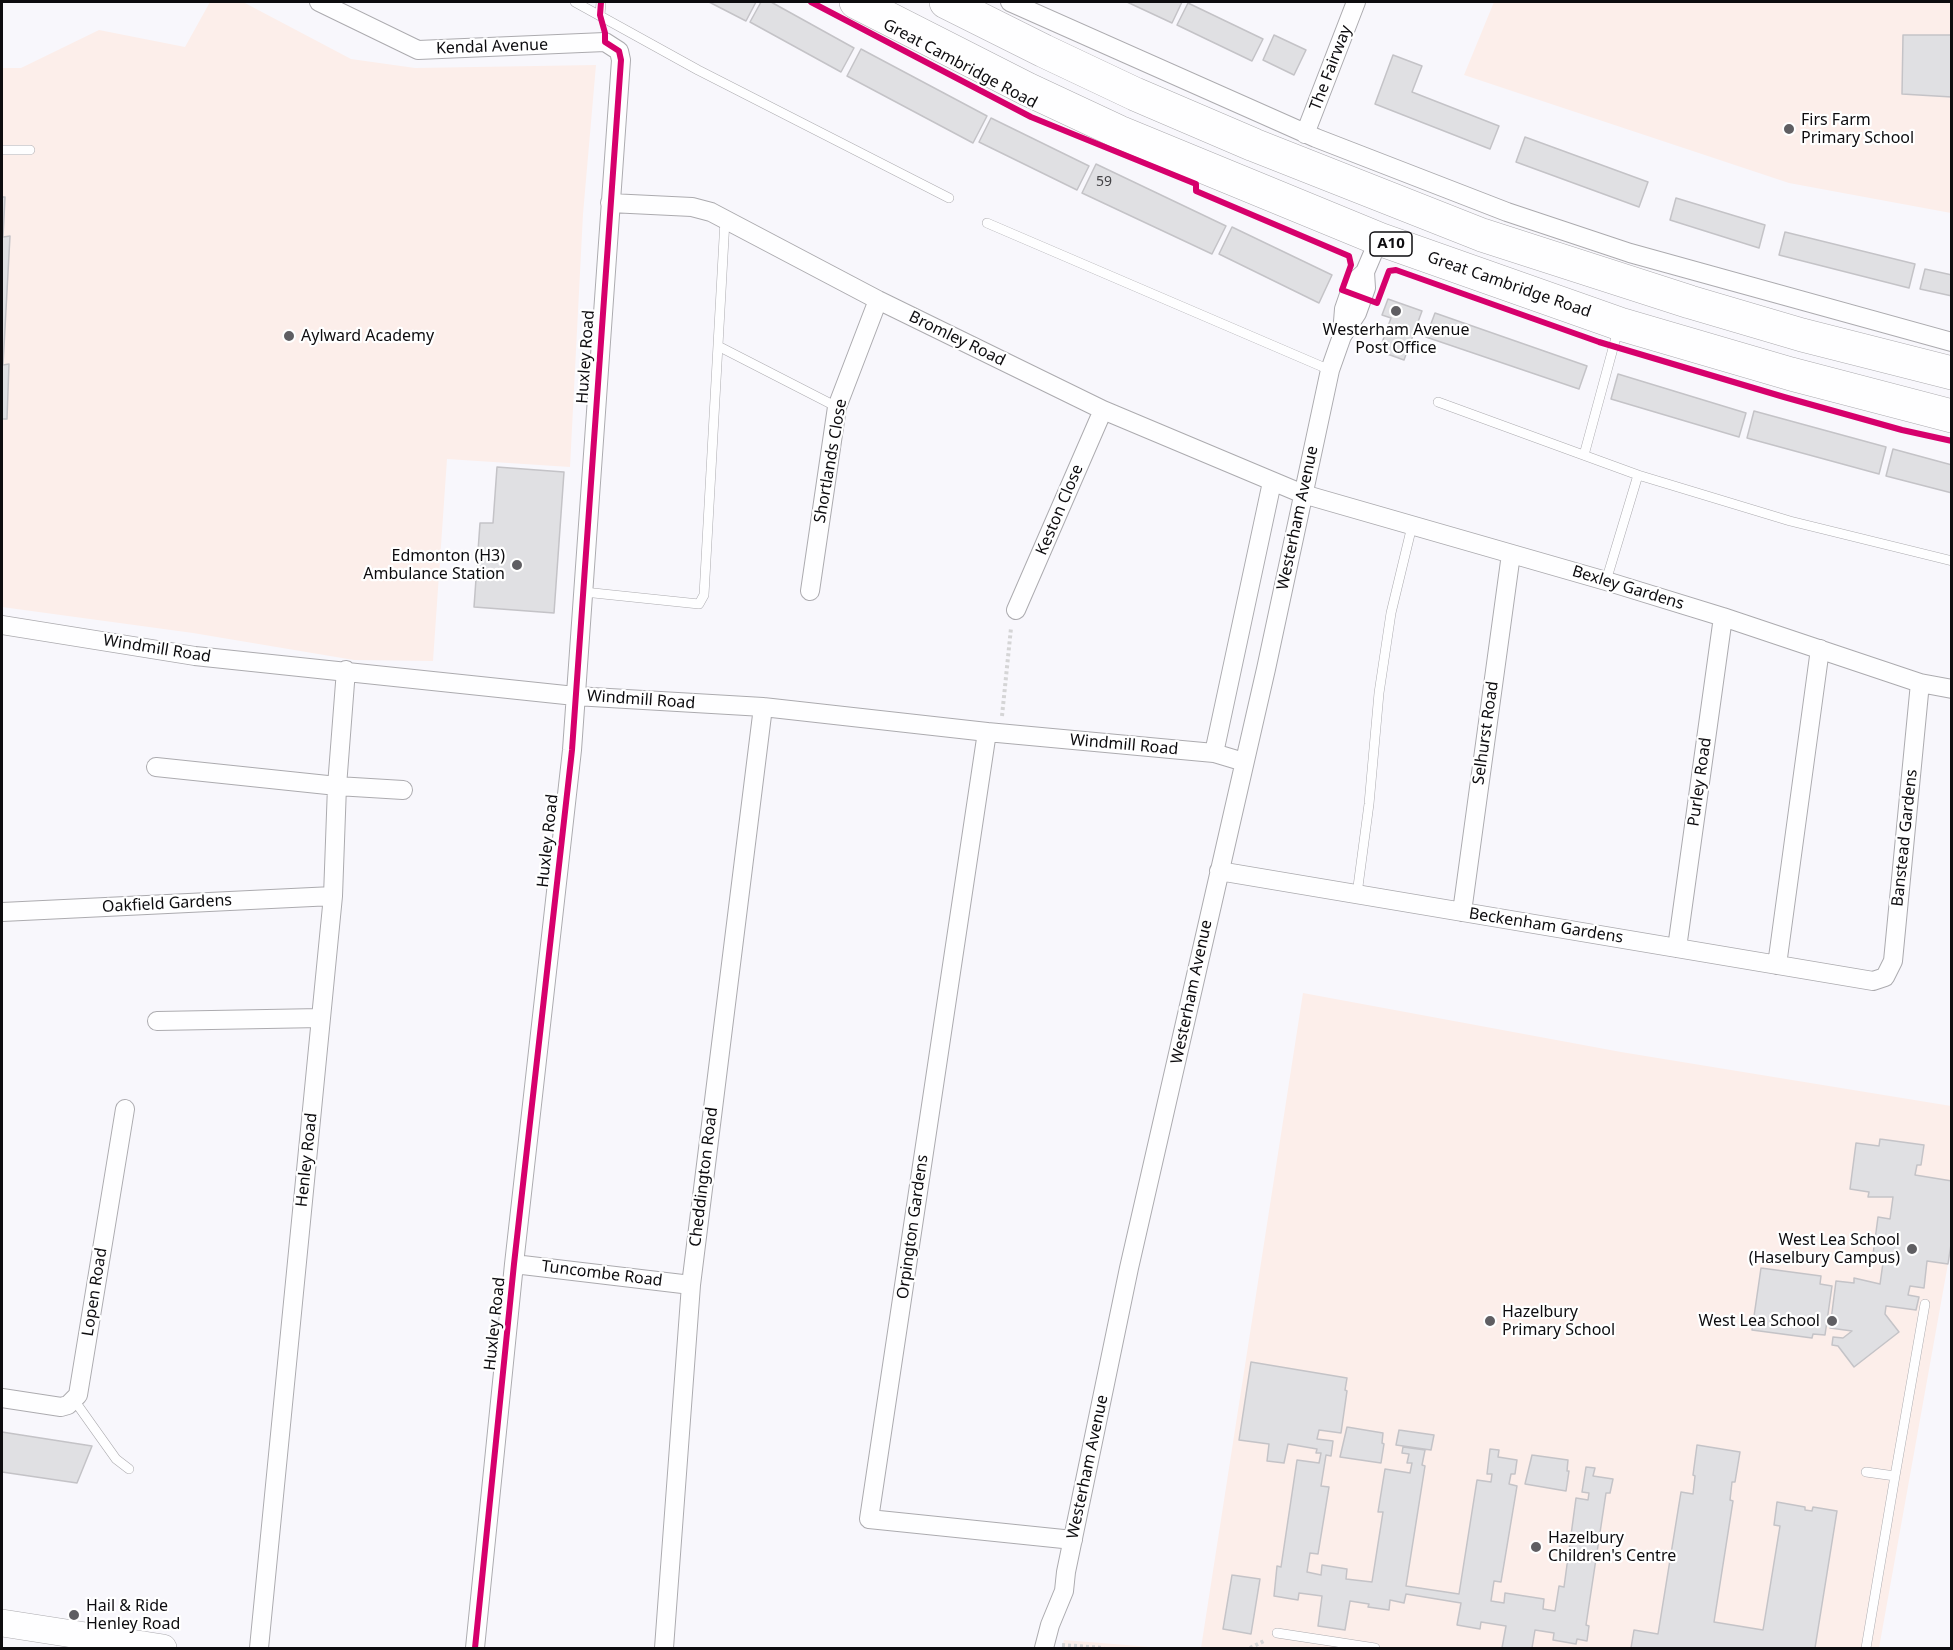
<!DOCTYPE html>
<style>
body{margin:0}
#map{position:relative;width:1953px;height:1650px;overflow:hidden;background:#f8f7fc;font-family:"Noto Sans",sans-serif}
canvas{display:block}
.frame{position:absolute;inset:0;border:3px solid #0d0c0f;pointer-events:none}
</style>
<div id="map">
<canvas width="1953" height="1650"></canvas>
<div class="frame"></div>
</div>
<script>
const c = document.querySelector('canvas').getContext('2d');
c.lineJoin = 'round';
function fillPath(path, color) {
  c.fillStyle = color;
  c.fill(path, 'evenodd');
}
function toPath(rows) {
  const path = new Path2D();
  for (const r of rows) {
    path.moveTo(r[0], r[1]);
    for (let i = 2; i < r.length; i += 2) path.lineTo(r[i], r[i + 1]);
  }
  return path;
}
function strokePath(path, color, width, dash) {
  c.strokeStyle = color;
  c.lineWidth = width;
  c.lineCap = dash ? 'butt' : 'round';
  c.setLineDash(dash || []);
  c.stroke(path);
}
function write(font, color, halo, rows, align = 'center') {
  c.font = font + ' "Noto Sans",sans-serif';
  c.lineWidth = 4.5;
  c.setLineDash([]);
  c.textBaseline = 'middle';
  c.strokeStyle = halo;
  c.fillStyle = color;
  for (const [text, x, y, turn = 0] of rows) {
    c.save();
    c.translate(x, y);
    c.rotate((+turn || 0) * Math.PI / 180);
    c.textAlign = isNaN(turn) ? turn : align;
    if (halo) c.strokeText(text, 0, 0);
    c.fillText(text, 0, 0);
    c.restore();
  }
}
const education = toPath([
 [210,2,243,2,351,59,415,68,596,65,583,214,570,467,447,459,433,661,354,660,193,633,2,607,2,68,21,68,99,30,185,47],
 [1494,2,1951,2,1951,213,1789,183,1464,75],
 [1303,993,1621,1052,1951,1106,1951,1247,1879,1648,1201,1648],
 [1064,1640,1163,1648,1062,1648]
]);
const building = toPath([
 [709,2,756,2,746,21,709,2],
 [761,2,771,2,854,48,841,72,750,22,761,2],
 [1127,2,1182,2,1172,23,1127,2],
 [1188,3,1263,39,1252,61,1177,25,1188,3],
 [1274,35,1306,50,1294,75,1263,60,1274,35],
 [1903,35,1952,35,1952,97,1902,94,1903,35],
 [861,49,987,116,973,143,847,76,861,49],
 [1393,55,1422,66,1412,92,1499,126,1490,149,1375,104,1393,55],
 [991,118,1089,166,1077,190,979,142,991,118],
 [1525,137,1648,182,1639,207,1516,162,1525,137],
 [1096,164,1226,226,1212,254,1082,193,1096,164],
 [2,197,5,197,3,237,10,236,3,365,9,364,7,419,2,419,2,197],
 [1676,198,1765,225,1759,248,1670,220,1676,198],
 [1232,227,1332,275,1319,303,1219,254,1232,227],
 [1785,232,1915,264,1909,288,1779,255,1785,232],
 [1925,269,1952,275,1952,296,1920,289,1925,269],
 [1388,299,1422,311,1404,360,1379,351,1391,318,1382,315,1388,299],
 [1435,313,1587,366,1579,389,1426,337,1435,313],
 [1618,374,1746,413,1739,437,1611,399,1618,374],
 [1754,411,1886,447,1879,474,1747,438,1754,411],
 [1893,449,1952,465,1952,493,1886,476,1893,449],
 [497,467,564,472,554,613,474,607,480,523,493,523,497,467],
 [1880,1139,1924,1145,1921,1165,1917,1165,1915,1175,1952,1181,1952,1238,1948,1264,1927,1261,1924,1288,1910,1286,1908,1295,1919,1297,1916,1310,1886,1306,1885,1314,1899,1332,1854,1367,1838,1346,1832,1345,1833,1337,1843,1338,1852,1331,1830,1328,1836,1281,1854,1283,1854,1278,1880,1284,1883,1263,1872,1262,1878,1217,1890,1219,1893,1197,1868,1197,1869,1192,1850,1189,1856,1143,1879,1146,1880,1139],
 [1761,1268,1821,1276,1820,1284,1832,1286,1825,1335,1813,1334,1812,1338,1752,1330,1761,1268],
 [1251,1362,1347,1378,1345,1390,1347,1391,1341,1433,1319,1430,1317,1439,1333,1441,1331,1456,1326,1455,1321,1486,1329,1487,1318,1554,1310,1553,1307,1572,1321,1575,1322,1565,1347,1569,1346,1579,1372,1582,1383,1512,1378,1512,1385,1469,1410,1473,1412,1463,1407,1463,1409,1454,1402,1453,1403,1447,1425,1450,1422,1465,1425,1466,1406,1586,1459,1594,1477,1480,1491,1482,1492,1474,1487,1474,1490,1449,1499,1450,1498,1457,1517,1460,1515,1474,1511,1474,1509,1484,1517,1486,1501,1582,1494,1581,1491,1601,1504,1603,1505,1593,1544,1599,1543,1609,1555,1611,1559,1586,1564,1587,1576,1498,1588,1500,1589,1493,1582,1492,1586,1467,1595,1468,1593,1476,1613,1479,1610,1493,1606,1493,1586,1625,1589,1626,1587,1641,1577,1639,1576,1644,1553,1640,1554,1633,1535,1630,1532,1648,1502,1648,1506,1626,1481,1622,1480,1629,1457,1625,1461,1603,1406,1594,1404,1603,1390,1600,1389,1610,1368,1607,1369,1604,1350,1601,1345,1630,1318,1626,1322,1596,1299,1593,1298,1600,1274,1596,1277,1566,1281,1567,1297,1460,1319,1463,1321,1453,1316,1453,1317,1449,1288,1444,1284,1463,1267,1461,1269,1444,1239,1440,1251,1362],
 [1347,1427,1383,1433,1382,1443,1384,1444,1381,1463,1340,1457,1347,1427],
 [1399,1430,1434,1435,1431,1450,1396,1445,1399,1430],
 [2,1432,92,1446,77,1483,2,1472,2,1432],
 [1697,1445,1740,1452,1735,1482,1732,1482,1730,1500,1733,1501,1714,1622,1763,1630,1780,1526,1774,1525,1777,1502,1805,1507,1805,1510,1812,1511,1813,1507,1837,1511,1815,1648,1631,1648,1634,1630,1658,1634,1681,1492,1693,1494,1695,1476,1693,1475,1697,1445],
 [1532,1455,1568,1460,1567,1471,1569,1471,1566,1491,1525,1484,1532,1455],
 [1232,1575,1260,1579,1251,1634,1223,1629,1232,1575]
]);
const path = toPath([
 [1002,716,1011,628],
 [1062,1645,1104,1648],
 [1250,1648,1266,1640]
]);
const lane = toPath([
 [575,2,698,70,949,198],
 [600,15,601,2],
 [2,150,30,150],
 [987,223,1330,370],
 [718,346,837,407],
 [1438,402,1638,475,1790,521,1952,561],
 [1584,455,1618,330],
 [1606,581,1638,475],
 [584,592,699,604,704,595,725,220],
 [1357,894,1369,804,1379,693,1391,613,1412,526],
 [74,1400,116,1459,129,1469],
 [1895,1476,1925,1304],
 [1277,1633,1375,1648],
 [1866,1648,1895,1476,1866,1472]
]);
const street = toPath([
 [319,2,418,50,605,42,619,51,621,60,572,750,514,1264,475,1648],
 [1010,2,1316,138,1507,212,1630,253,1952,342],
 [1305,134,1356,2],
 [610,203,692,207,711,212,878,300,1103,410,1303,494,1606,581,1723,617,1920,683,1952,689],
 [1342,334,1344,309,1353,283,1365,272,1379,239],
 [810,591,837,407,878,300],
 [1016,610,1103,410],
 [2,625,195,656,575,696,763,707,987,732,1214,753,1244,762],
 [987,732,869,1519,1073,1540],
 [1214,753,1272,482],
 [156,767,337,786,403,790],
 [1219,871,1873,981,1885,977,1893,961,1920,683],
 [2,912,333,896],
 [1462,912,1511,554],
 [1677,948,1723,617],
 [1777,965,1820,649],
 [157,1021,321,1018],
 [514,1264,691,1285],
 [2,1398,61,1407,68,1405,78,1395,125,1109],
 [259,1648,333,896,337,786,346,670],
 [664,1648,691,1285,763,707],
 [1044,1648,1050,1625,1064,1591,1066,1572,1129,1268,1266,669,1330,370,1342,336,1357,313,1366,288,1365,272]
]);
const secondary = toPath([
 [2,1623,163,1648]
]);
const highway = toPath([
 [856,2,1027,89,1119,132,1379,239,1620,324,1791,374,1952,416],
 [946,2,1044,51,1135,94,1254,145,1482,235,1690,302,1802,335,1952,373]
]);
const cycleway = toPath([
 [811,2,1031,117,1196,184,1196,191,1349,256,1351,265,1342,290,1377,303,1389,271,1396,270,1599,342,1784,397,1902,430,1952,441],
 [475,1648,514,1264,572,750,621,60,619,51,605,42,605,33,600,15,601,2]
]);
const markers = [
 [1789,129,6,"#5f5e62"],
 [1396,311,6,"#5f5e62"],
 [289,336,6,"#5f5e62"],
 [517,565,6,"#5f5e62"],
 [1912,1249,6,"#5f5e62"],
 [1490,1321,6,"#5f5e62"],
 [1832,1321,6,"#5f5e62"],
 [1536,1547,6,"#5f5e62"],
 [74,1615,6,"#5f5e62"]
];
const numberNames = [
 ["59",1104,182]
];
const shields = [
 [1391,244,42]
];
const shieldNames = [
 ["A10",1391,244]
];
const streetNames = [
 ["Kendal Avenue",492,47,-2],
 ["Great Cambridge Road",960,64,28],
 ["The Fairway",1331,68,-69],
 ["Great Cambridge Road",1509,285,19],
 ["Bromley Road",957,339,26],
 ["Huxley Road",586,357,-86],
 ["Shortlands Close",831,461,-80],
 ["Keston Close",1060,510,-67],
 ["Westerham Avenue",1298,518,-78],
 ["Bexley Gardens",1628,588,17],
 ["Windmill Road",157,649,9],
 ["Windmill Road",641,700,4],
 ["Selhurst Road",1486,733,-82],
 ["Windmill Road",1124,745,5],
 ["Purley Road",1700,782,-82],
 ["Banstead Gardens",1905,838,-84],
 ["Huxley Road",548,841,-84],
 ["Oakfield Gardens",167,904,-3],
 ["Beckenham Gardens",1546,926,9],
 ["Westerham Avenue",1192,992,-78],
 ["Henley Road",307,1160,-84],
 ["Cheddington Road",704,1177,-83],
 ["Orpington Gardens",913,1227,-82],
 ["Tuncombe Road",602,1274,7],
 ["Lopen Road",95,1292,-81],
 ["Huxley Road",495,1324,-84],
 ["Westerham Avenue",1088,1467,-78]
];
const poiNames = [
 ["Firs Farm",1801,120],
 ["Primary School",1801,138],
 ["Westerham Avenue",1396,330,"center"],
 ["Post Office",1396,348,"center"],
 ["Aylward Academy",301,336],
 ["Edmonton (H3)",505,556,"right"],
 ["Ambulance Station",505,574,"right"],
 ["West Lea School",1900,1240,"right"],
 ["(Haselbury Campus)",1900,1258,"right"],
 ["Hazelbury",1502,1312],
 ["Primary School",1502,1330],
 ["West Lea School",1820,1321,"right"],
 ["Hazelbury",1548,1538],
 ["Children's Centre",1548,1556],
 ["Hail & Ride",86,1606],
 ["Henley Road",86,1624]
];
fillPath(education, '#fceeea');
fillPath(building, '#e0e0e3');
strokePath(building, '#c4c3c7', 1.5);
strokePath(lane, '#acabaf', 10);
strokePath(street, '#acabaf', 20);
strokePath(secondary, '#acabaf', 28);
strokePath(highway, '#acabaf', 34);
strokePath(path, '#d5d5d6', 4, [3, 3]);
strokePath(lane, '#fefeff', 9);
strokePath(street, '#fefeff', 18);
strokePath(secondary, '#fefeff', 27);
strokePath(highway, '#fefeff', 33);
strokePath(cycleway, '#d6006c', 6);
for (const [x, y, r, color] of markers) {
  const dot = new Path2D();
  dot.arc(x, y, r, 0, 2 * Math.PI);
  c.fillStyle = color;
  c.fill(dot);
  strokePath(dot, '#fff', 2);
}
write('14px', '#444346', null, numberNames);
for (const [x, y, w] of shields) {
  const box = new Path2D();
  box.roundRect(x - w / 2, y - 12, w, 24, 4.5);
  c.fillStyle = '#fff';
  c.fill(box);
  strokePath(box, '#0d0c0f', 1.5);
}
write('bold 15px', '#0d0c0f', null, shieldNames);
write('16px', '#0d0c0f', '#fff', streetNames);
write('16px', '#0d0c0f', '#fff', poiNames, 'left');
</script>
